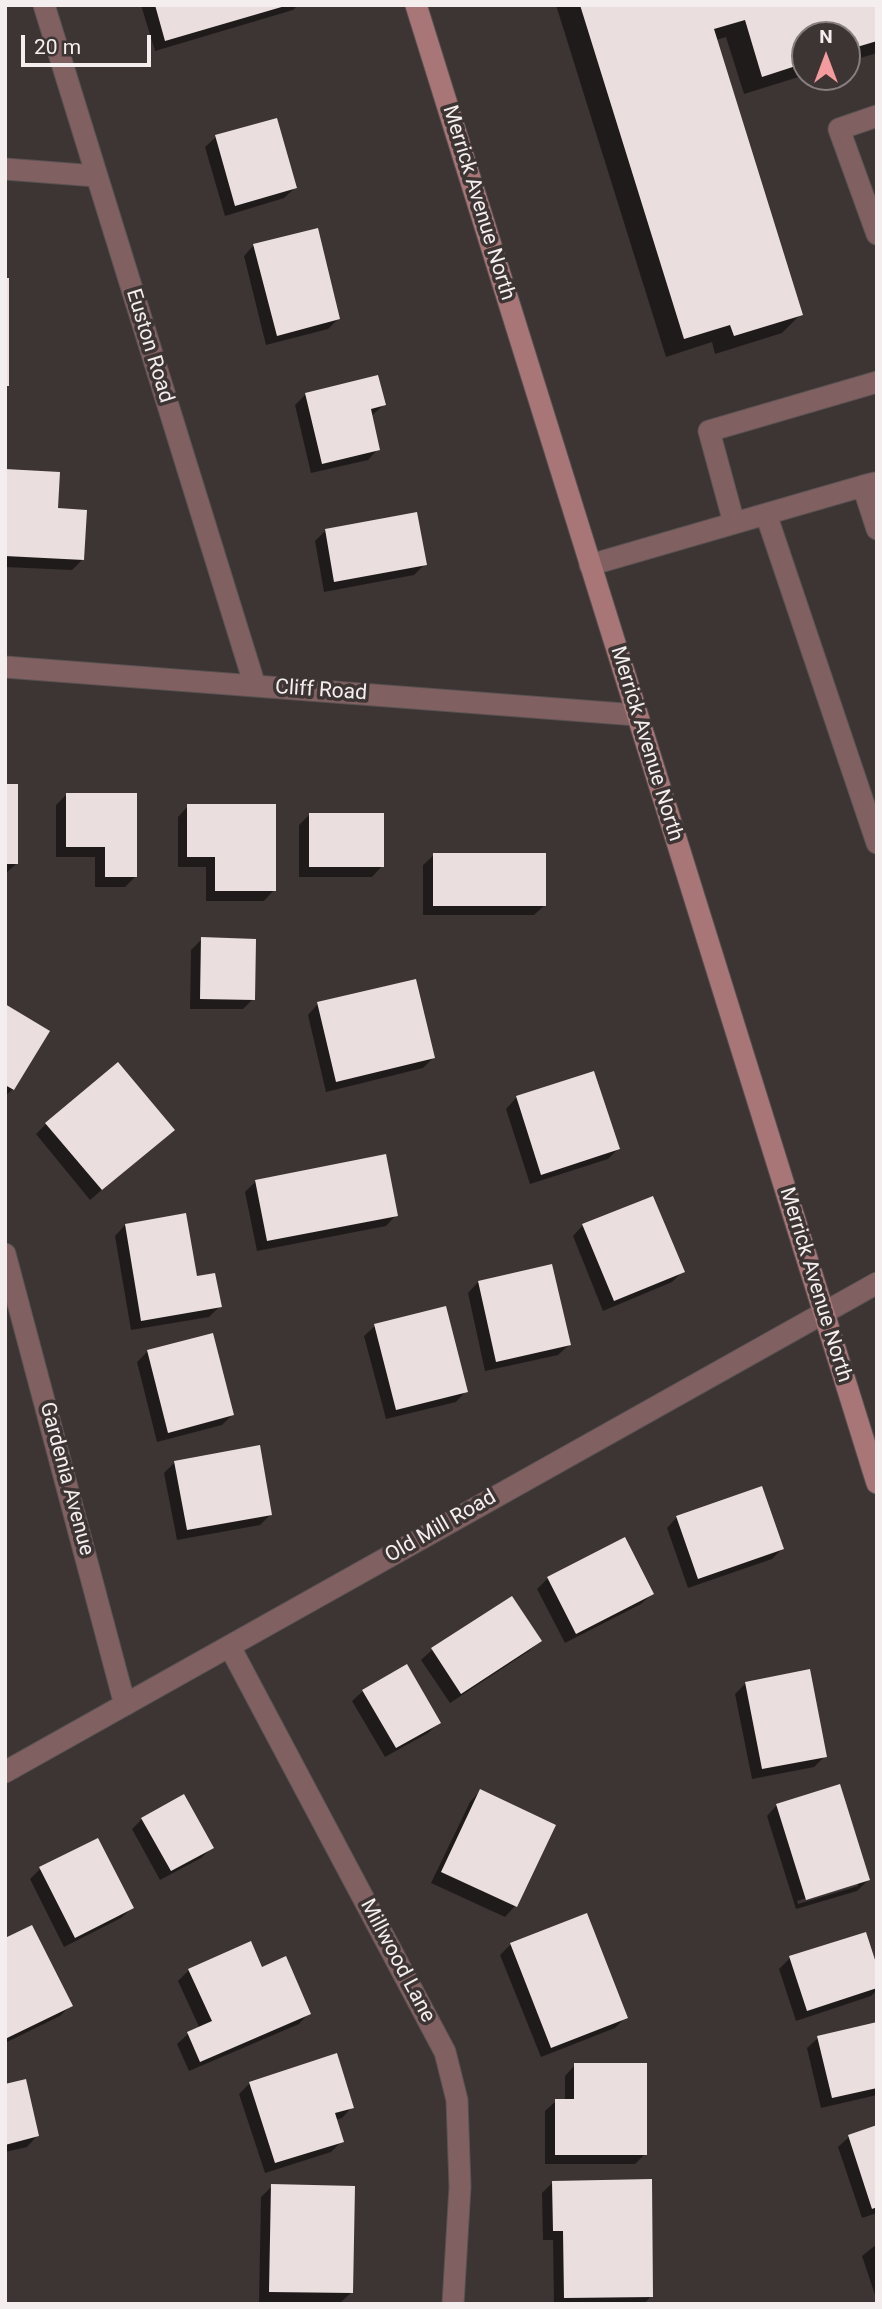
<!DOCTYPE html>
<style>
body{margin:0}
#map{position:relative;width:882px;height:2309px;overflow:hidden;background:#3d3434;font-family:Roboto,sans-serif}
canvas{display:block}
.frame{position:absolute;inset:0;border:7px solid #f4eeef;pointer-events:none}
.north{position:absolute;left:791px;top:21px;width:70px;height:70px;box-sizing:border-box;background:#3d3434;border:2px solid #867e7f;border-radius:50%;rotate:0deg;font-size:19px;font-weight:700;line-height:28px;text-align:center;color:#f4eeef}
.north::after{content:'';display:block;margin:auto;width:24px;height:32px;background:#f49b9f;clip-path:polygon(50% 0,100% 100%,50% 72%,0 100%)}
.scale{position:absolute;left:21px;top:35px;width:130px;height:32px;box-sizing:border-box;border:4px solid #f4eeef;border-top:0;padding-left:9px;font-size:21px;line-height:24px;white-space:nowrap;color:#f4eeef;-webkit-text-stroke:5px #3d3434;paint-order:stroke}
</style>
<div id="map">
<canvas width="882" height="2309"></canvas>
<div class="frame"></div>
<div class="north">N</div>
<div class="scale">20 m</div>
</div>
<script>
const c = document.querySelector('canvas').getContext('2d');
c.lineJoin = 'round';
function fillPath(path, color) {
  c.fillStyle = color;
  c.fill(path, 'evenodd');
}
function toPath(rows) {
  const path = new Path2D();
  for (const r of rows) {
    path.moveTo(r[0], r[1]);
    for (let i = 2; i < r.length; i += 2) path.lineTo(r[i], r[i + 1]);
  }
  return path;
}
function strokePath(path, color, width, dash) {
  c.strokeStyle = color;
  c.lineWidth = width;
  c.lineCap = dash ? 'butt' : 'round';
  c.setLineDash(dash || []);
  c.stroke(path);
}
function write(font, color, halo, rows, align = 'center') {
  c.font = font + ' Roboto,sans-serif';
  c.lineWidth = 7;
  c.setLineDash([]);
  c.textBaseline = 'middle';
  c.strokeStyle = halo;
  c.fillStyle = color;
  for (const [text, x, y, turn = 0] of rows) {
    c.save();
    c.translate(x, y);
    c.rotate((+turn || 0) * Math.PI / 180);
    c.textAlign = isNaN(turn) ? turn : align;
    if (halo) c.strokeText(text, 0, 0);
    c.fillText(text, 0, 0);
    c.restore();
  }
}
const shadow = toPath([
 [141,5,298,5,293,10,155,51],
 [556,5,877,5,877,53,847,62,847,35,805,35,805,75,744,94,726,37,716,40,801,314,782,333,715,354,712,342,666,357],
 [216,137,295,188,284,198,225,216,205,147],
 [254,245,339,318,328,329,266,345,244,256],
 [306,394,384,405,371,416,378,449,368,460,311,473,295,405],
 [5,471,56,510,83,559,72,570,5,567],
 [326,530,425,564,414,575,324,592,315,541],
 [5,786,16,864,5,874],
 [67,794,136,876,125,887,95,887,95,857,56,857,56,805],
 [188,806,274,890,264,901,206,901,206,867,178,867,178,817],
 [309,815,382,866,372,877,299,877,299,825],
 [434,855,545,905,534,915,423,915,423,865],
 [202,939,253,999,243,1009,190,1009,191,950],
 [318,1004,433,1058,423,1068,326,1092,308,1015],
 [5,1006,13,1089,5,1096],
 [593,1073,618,1149,608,1159,530,1184,506,1109,516,1098],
 [46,1124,172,1130,90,1200,36,1134],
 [256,1181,396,1215,386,1226,257,1251,245,1192],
 [125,1225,195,1278,220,1306,209,1317,131,1330,115,1236],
 [583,1225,682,1272,672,1282,603,1311,573,1236],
 [478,1282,569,1345,558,1355,485,1371,468,1293],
 [375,1326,466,1391,456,1402,386,1419,364,1336],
 [148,1351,232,1415,222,1425,157,1442,137,1362],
 [174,1463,270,1515,260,1525,177,1540,164,1473],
 [677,1517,782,1549,772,1559,688,1588,667,1528],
 [548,1578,652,1594,641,1604,565,1643,537,1589],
 [511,1598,540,1641,529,1651,450,1703,421,1660,432,1650],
 [746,1683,825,1756,814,1767,752,1779,735,1694],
 [363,1691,438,1723,428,1733,385,1757,352,1701],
 [480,1791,553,1826,515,1906,505,1917,431,1883,470,1802],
 [777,1805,868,1880,857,1891,796,1909,767,1816],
 [858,1882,858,1886,798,1904,797,1901],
 [142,1819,212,1848,201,1858,160,1880,132,1829],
 [40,1869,132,1908,121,1918,64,1947,30,1879],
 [865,1934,877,1972,877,1990,871,1996,796,2021,779,1969,790,1958],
 [5,1940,71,2005,60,2016,5,2043],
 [511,1944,626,2017,615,2028,541,2057,500,1955],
 [189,1970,261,1970,309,2013,299,2024,189,2071,177,2044,188,2034,200,2029,178,1981],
 [877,2030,877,2095,821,2108,807,2048,818,2038],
 [575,2065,645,2154,635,2164,545,2164,545,2111,556,2101,565,2101,565,2076],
 [250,2083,352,2107,342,2118,335,2120,342,2141,331,2152,265,2173,239,2094],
 [5,2086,37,2136,27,2147,5,2152],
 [877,2127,877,2213,862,2218,838,2147,849,2137],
 [553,2182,651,2296,644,2304,554,2304,553,2240,543,2240,542,2193],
 [272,2186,351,2293,340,2303,259,2302,261,2197],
 [877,2244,877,2301,862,2256]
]);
const building = toPath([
 [155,5,285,5,285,6,165,41],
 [580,5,877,5,877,41,847,50,847,35,805,35,805,63,762,77,745,20,714,29,803,315,734,336,730,325,684,339],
 [277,118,297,188,235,206,215,135],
 [318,228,340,319,277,336,253,244],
 [5,278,9,278,9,386,5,386],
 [378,375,386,405,371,409,380,450,322,464,305,393],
 [5,469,60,472,58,508,87,510,84,560,5,556],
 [417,512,427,565,334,582,325,529],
 [5,784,18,784,18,864,5,864],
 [66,793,137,793,137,877,105,877,105,847,66,847],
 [187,804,276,804,276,891,215,891,215,857,187,857],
 [309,813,384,813,384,867,309,867],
 [433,853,546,853,546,906,433,906],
 [201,937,256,939,255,1000,200,999],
 [416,979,435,1058,336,1082,317,1002],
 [5,1004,50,1031,14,1090,5,1085],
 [118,1062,175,1130,102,1190,45,1123],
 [594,1071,620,1149,541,1175,516,1096],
 [386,1154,398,1216,267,1241,255,1180],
 [653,1196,685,1272,614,1301,582,1224],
 [186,1213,197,1276,215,1273,222,1307,141,1321,125,1224],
 [552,1264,571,1345,496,1362,478,1281],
 [446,1306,468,1392,396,1410,374,1324],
 [213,1333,234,1415,168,1433,147,1350],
 [260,1445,272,1515,187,1530,174,1461],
 [762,1486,784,1549,698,1579,676,1516],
 [625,1537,654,1594,576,1634,547,1577],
 [512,1596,542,1641,461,1694,431,1648],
 [407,1664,441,1723,396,1748,362,1690],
 [810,1669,827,1757,762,1769,745,1682],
 [840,1784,870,1880,806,1900,776,1804],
 [480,1789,556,1825,517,1907,441,1872],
 [184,1794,214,1848,171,1871,141,1818],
 [98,1838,134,1908,75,1938,39,1867],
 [587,1913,628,2018,551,2048,510,1943],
 [32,1925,73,2006,5,2039,5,1938],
 [866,1932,877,1966,877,1988,807,2011,789,1956],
 [251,1941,262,1967,286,1956,311,2014,200,2062,187,2032,212,2021,188,1969],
 [877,2022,877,2088,832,2098,817,2036],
 [337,2053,354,2108,335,2113,344,2142,275,2163,249,2082],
 [574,2063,647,2063,647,2155,555,2155,555,2099,574,2099],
 [26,2079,39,2136,5,2145,5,2084],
 [877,2125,877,2207,872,2209,848,2135],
 [652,2179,653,2297,564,2298,563,2231,553,2231,552,2181],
 [271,2184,355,2186,353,2293,269,2292]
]);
const lane = toPath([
 [877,116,839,129,877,234],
 [875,483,863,486,877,529],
 [766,514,863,486],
 [734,523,709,431,877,382],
 [590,565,766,514,877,843]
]);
const street = toPath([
 [44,5,255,686],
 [5,169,96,176],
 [5,667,637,715],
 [5,1254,125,1705],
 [230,1647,445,2052,457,2100,460,2187,453,2304],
 [5,1772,877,1283]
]);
const secondary = toPath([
 [416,5,877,1483]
]);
const streetNames = [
 ["Merrick Avenue North",478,203,73],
 ["Euston Road",149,346,73],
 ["Cliff Road",321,691,4],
 ["Merrick Avenue North",646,744,73],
 ["Merrick Avenue North",815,1285,73],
 ["Gardenia Avenue",66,1479,75],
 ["Old Mill Road",441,1527,-30],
 ["Millwood Lane",397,1961,62]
];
fillPath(shadow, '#0007');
fillPath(building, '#eadede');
strokePath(lane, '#5a5252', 23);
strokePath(street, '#5a5252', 23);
strokePath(secondary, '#5a5252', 23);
strokePath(lane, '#816061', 21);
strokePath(street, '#816061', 21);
strokePath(secondary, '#a97678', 21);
write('21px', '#f4eeef', '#3d3434', streetNames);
</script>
